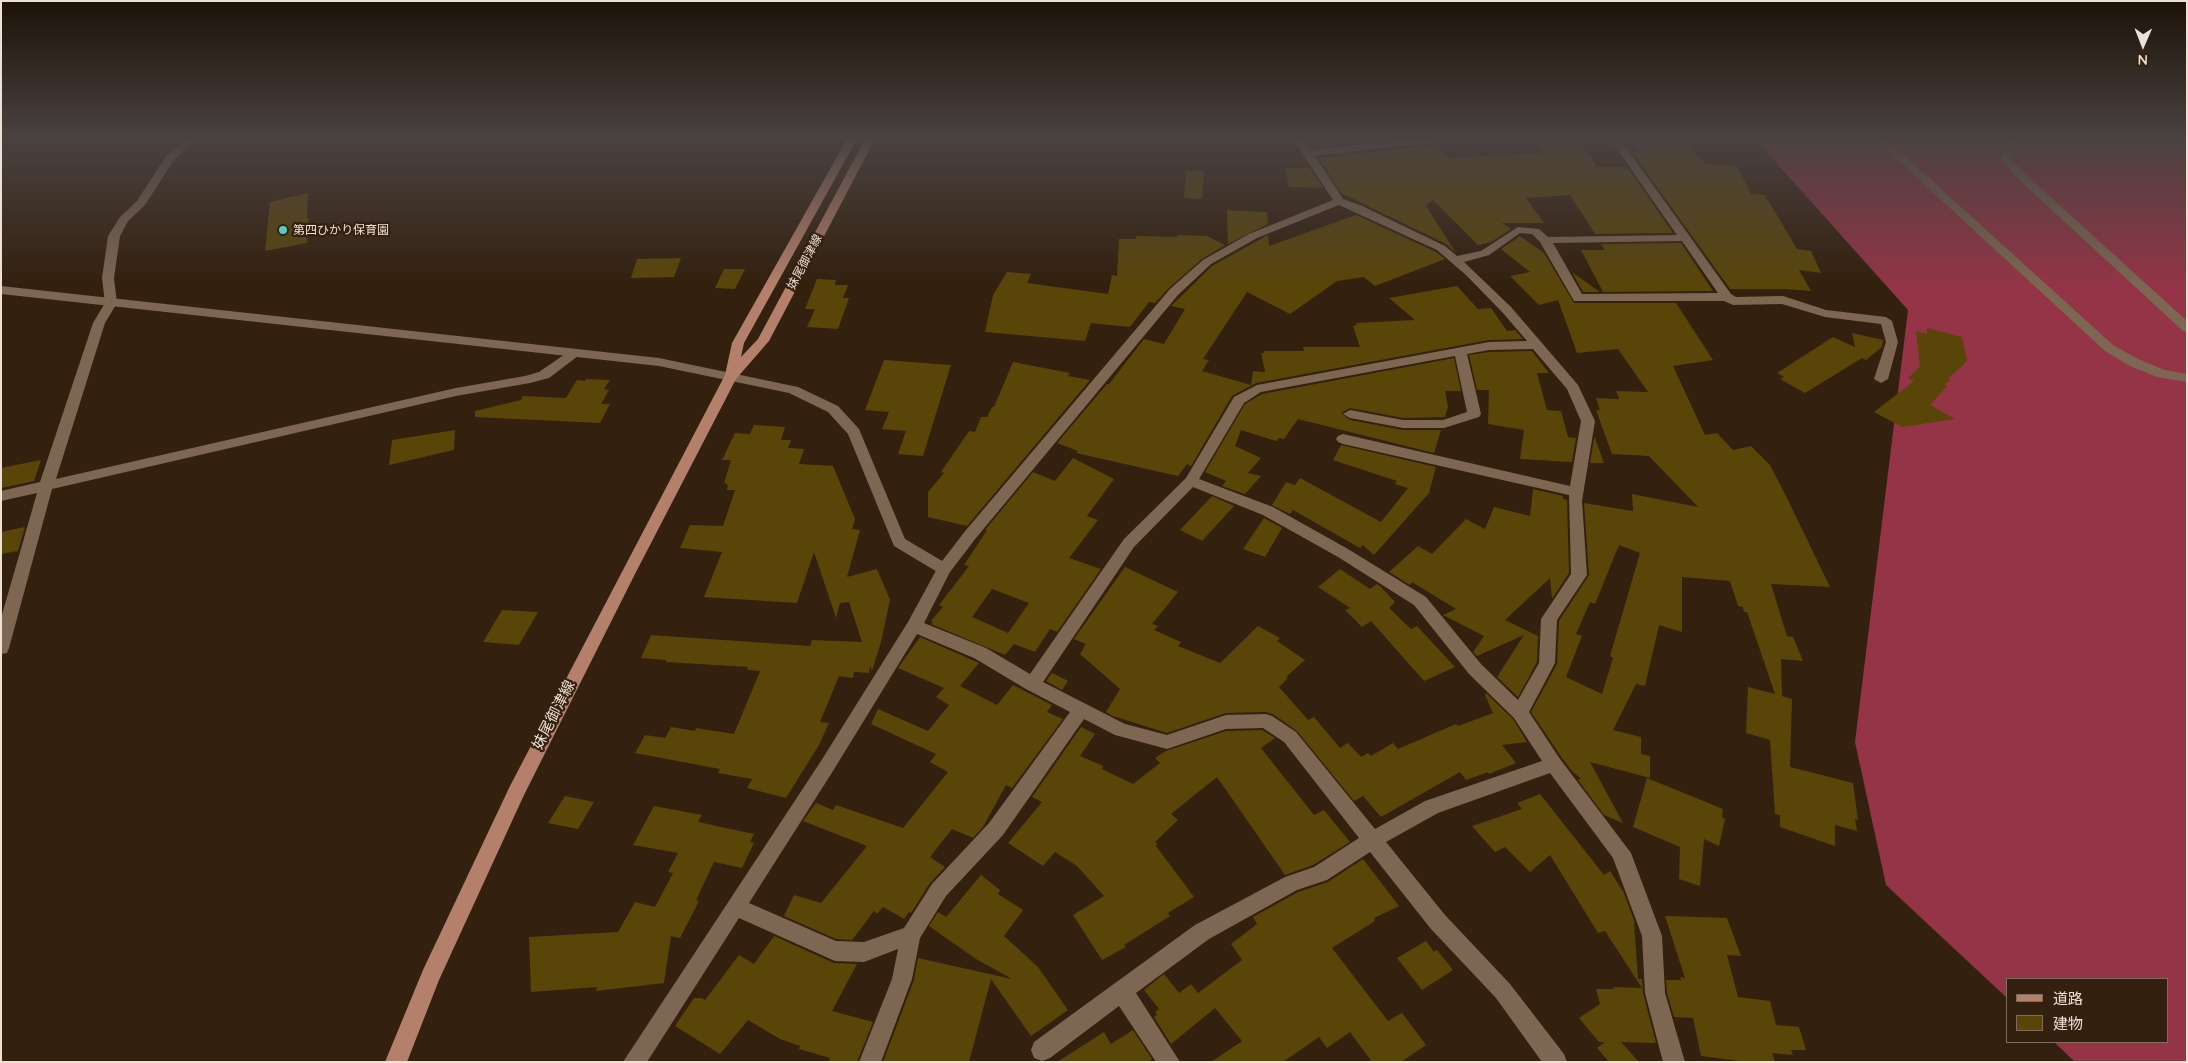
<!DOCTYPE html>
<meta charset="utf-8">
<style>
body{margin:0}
#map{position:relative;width:2188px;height:1063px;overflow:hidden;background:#33200e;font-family:Quicksand,"Noto Sans JP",sans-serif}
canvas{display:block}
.frame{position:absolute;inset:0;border:2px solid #ede0d5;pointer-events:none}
.legend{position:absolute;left:2006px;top:978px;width:162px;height:65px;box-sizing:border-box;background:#33200e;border:1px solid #7d6d5e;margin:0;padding:6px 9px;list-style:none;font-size:15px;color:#ede0d5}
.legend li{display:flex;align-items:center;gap:10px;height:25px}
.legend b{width:25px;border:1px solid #7d6d5e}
.north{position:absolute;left:2118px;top:20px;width:50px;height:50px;-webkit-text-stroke:4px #33200e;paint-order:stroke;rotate:181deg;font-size:14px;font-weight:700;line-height:20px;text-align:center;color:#ede0d5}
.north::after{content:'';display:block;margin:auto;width:18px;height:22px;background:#ede0d5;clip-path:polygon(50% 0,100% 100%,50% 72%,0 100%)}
</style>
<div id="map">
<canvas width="2188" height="1063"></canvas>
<div class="frame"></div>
<ul class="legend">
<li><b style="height:6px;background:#b5806b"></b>道路</li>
<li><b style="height:14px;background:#594508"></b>建物</li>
</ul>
<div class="north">N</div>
</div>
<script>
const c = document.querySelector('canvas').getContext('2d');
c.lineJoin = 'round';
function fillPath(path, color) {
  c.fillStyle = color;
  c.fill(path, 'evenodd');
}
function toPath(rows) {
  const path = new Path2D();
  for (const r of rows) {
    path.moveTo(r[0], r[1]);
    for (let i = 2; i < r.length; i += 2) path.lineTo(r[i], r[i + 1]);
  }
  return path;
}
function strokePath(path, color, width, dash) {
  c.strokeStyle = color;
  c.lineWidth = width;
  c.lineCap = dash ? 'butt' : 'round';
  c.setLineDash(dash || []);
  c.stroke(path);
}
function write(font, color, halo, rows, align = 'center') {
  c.font = font + ' Quicksand,"Noto Sans JP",sans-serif';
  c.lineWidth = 4.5;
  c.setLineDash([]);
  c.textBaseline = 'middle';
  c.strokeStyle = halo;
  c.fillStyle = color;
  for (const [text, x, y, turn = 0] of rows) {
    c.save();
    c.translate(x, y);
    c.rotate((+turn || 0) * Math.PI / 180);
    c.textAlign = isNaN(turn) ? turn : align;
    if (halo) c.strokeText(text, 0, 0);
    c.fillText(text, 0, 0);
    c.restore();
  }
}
const forest = toPath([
 [1755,139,2187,139,2187,1062,2075,1062,2054,1042,2167,1042,2167,979,2007,979,2007,998,1886,885,1855,742,1908,310]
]);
const building = toPath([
 [1328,139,1380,139,1381,140,1312,148,1307,141],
 [1632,139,1686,141,1705,164,1737,166,1751,194,1765,195,1797,249,1811,251,1821,273,1799,270,1811,291,1783,289,1730,289,1632,152,1641,152],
 [1581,142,1597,167,1627,167,1673,233,1595,234,1570,195,1526,198,1544,223,1502,223,1511,229,1491,242,1478,245,1433,200,1426,206,1456,253,1446,244,1341,193,1318,158,1439,145,1448,158,1543,153,1538,144],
 [1285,168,1310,168,1323,188,1289,187],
 [1186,170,1204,171,1202,199,1184,198],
 [308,193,307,219,309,218,307,243,265,251,270,202],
 [1227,210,1267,212,1268,224,1228,244],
 [1356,215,1436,252,1445,259,1375,286,1364,277,1337,281,1290,314,1247,292,1203,359,1209,360,1202,371,1251,385,1253,371,1265,372,1261,353,1264,353,1264,351,1304,351,1303,347,1360,347,1353,326,1357,325,1356,323,1415,320,1389,298,1457,286,1478,309,1491,308,1507,331,1515,330,1523,339,1489,340,1256,383,1232,396,1191,466,1187,464,1178,476,1076,453,1078,451,1057,443,1107,384,1109,384,1144,339,1164,344,1185,309,1171,306,1212,266,1268,235,1269,246],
 [1177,235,1207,236,1225,245,1202,259,1169,288,1155,303,1149,302,1130,327,1091,323,1085,341,985,332,993,295,1007,272,1031,274,1027,283,1108,294,1112,275,1117,276,1119,239,1136,239,1136,236,1177,237],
 [1520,236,1544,253,1574,303,1676,303,1713,360,1673,366,1705,435,1717,433,1733,450,1751,446,1770,465,1787,498,1830,587,1771,584,1787,636,1793,637,1803,661,1781,659,1782,696,1792,699,1790,767,1853,783,1858,820,1855,819,1857,831,1835,825,1835,846,1780,827,1780,815,1775,814,1770,740,1746,733,1748,687,1775,694,1747,612,1744,612,1743,607,1738,606,1730,581,1682,577,1682,632,1659,625,1645,686,1636,684,1613,730,1641,737,1641,754,1650,756,1650,778,1590,762,1623,823,1604,815,1578,780,1581,779,1572,771,1562,758,1531,712,1557,664,1559,621,1589,575,1584,503,1633,511,1632,494,1698,507,1649,456,1612,454,1596,410,1600,410,1596,398,1619,399,1616,391,1648,392,1618,349,1577,353,1558,300,1539,305,1510,276,1530,272,1501,249],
 [1619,545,1640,553,1610,656,1613,658,1602,694,1566,677,1582,636,1576,634,1590,602,1595,604],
 [1681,243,1713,291,1603,292,1581,250,1605,250,1601,244],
 [681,258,674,277,631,278,637,259],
 [724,269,745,269,735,289,715,288],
 [1572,272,1600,292,1583,292],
 [817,279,836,280,835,285,848,285,843,298,849,298,838,329,807,327,815,309,805,309],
 [1927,328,1962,337,1967,361,1948,379,1951,379,1944,385,1947,386,1930,405,1955,419,1902,427,1874,412,1914,381,1908,378,1920,367,1916,331,1927,334],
 [1852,333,1883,340,1882,347,1866,360,1862,358,1805,393,1780,379,1784,377,1777,373,1833,337,1855,347],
 [1532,351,1549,373,1537,373,1547,410,1561,411,1568,437,1576,438,1572,462,1520,459,1524,430,1488,424,1489,390,1477,390,1469,355,1489,352],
 [1454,358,1461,391,1445,391,1448,407,1445,417,1403,418,1350,408,1341,413,1350,420,1403,430,1441,430,1434,453,1298,419,1284,439,1279,438,1276,441,1241,430,1235,446,1261,458,1248,473,1261,476,1245,494,1222,486,1226,481,1205,472,1245,404,1262,394],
 [884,360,951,365,923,456,898,454,906,431,882,429,889,412,865,410],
 [1013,362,1070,373,1068,376,1090,380,967,526,928,517,928,492,944,473,941,472,969,431,975,432,981,417,987,417,992,407,994,407],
 [586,379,610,380,604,389,609,390,601,404,610,404,600,423,475,417,475,411,521,400,523,396,566,398,577,380,585,381],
 [754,425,785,427,781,440,791,440,788,448,804,449,799,464,833,466,855,519,852,529,860,530,847,577,877,569,890,600,881,642,872,671,870,666,869,673,854,672,853,678,839,676,820,722,829,723,819,745,786,798,747,788,752,779,718,773,720,769,635,753,645,735,665,738,671,727,695,731,696,728,734,734,760,671,747,670,748,667,666,662,666,660,641,658,651,635,810,646,812,640,862,642,849,602,840,603,836,618,814,552,797,603,704,597,722,552,680,548,690,525,723,526,735,490,727,490,728,485,726,485,727,483,724,483,731,460,722,460,735,433,750,434],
 [455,430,454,450,389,465,392,440],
 [1594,438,1595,438,1604,463,1590,463],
 [1341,445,1436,467,1429,493,1374,555,1363,545,1360,548,1293,510,1290,514,1272,505,1286,482,1295,485,1300,478,1381,522,1408,488,1395,484,1397,481,1333,460],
 [1073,458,1114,479,1087,516,1098,520,1069,558,1101,569,1057,632,1050,629,1035,652,1014,644,1005,655,931,624,933,622,931,621,943,607,939,605,969,566,964,565,987,530,985,530,1033,472,1055,481],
 [992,589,1029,603,1008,633,972,617],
 [41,460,34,481,1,488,1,468],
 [1533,489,1563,496,1563,499,1567,500,1569,573,1552,599,1550,578,1505,620,1538,636,1537,662,1518,697,1497,677,1524,635,1477,656,1473,652,1484,636,1443,615,1456,609,1412,582,1410,585,1389,572,1418,546,1432,554,1466,519,1485,529,1494,507,1530,516],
 [1212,496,1234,506,1202,541,1180,530],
 [1264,518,1282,528,1265,557,1243,549],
 [25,527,18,551,1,554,1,532],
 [1125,567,1178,592,1152,624,1158,626,1154,630,1181,642,1178,646,1220,663,1258,626,1280,638,1277,641,1305,660,1286,677,1288,678,1279,687,1308,720,1314,717,1340,748,1348,743,1361,757,1368,753,1371,756,1393,743,1398,749,1456,724,1458,726,1493,713,1485,695,1486,693,1513,719,1527,742,1502,745,1516,763,1489,774,1488,772,1466,780,1460,772,1381,817,1363,796,1354,801,1297,731,1273,714,1266,712,1226,713,1167,733,1113,716,1106,712,1120,689,1080,654,1086,644,1074,639],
 [1340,569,1370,589,1377,584,1380,586,1395,602,1389,608,1411,629,1417,626,1455,667,1424,681,1371,621,1362,627,1345,610,1350,608,1318,587],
 [502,610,538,612,519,645,483,642],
 [920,637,979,663,960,686,997,705,1013,685,1052,705,1047,712,1063,719,1012,788,1006,785,983,827,973,838,952,829,930,857,945,867,930,883,911,913,909,912,904,919,883,907,877,914,874,911,852,940,836,939,784,916,794,895,821,903,867,846,803,821,816,803,833,810,836,805,903,828,948,772,930,762,936,754,871,724,878,709,928,731,949,705,936,697,944,688,898,668],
 [1052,673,1068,681,1062,690,1046,681],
 [1081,727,1095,734,1080,756,1103,766,1102,769,1133,784,1160,763,1155,758,1166,751,1226,731,1262,730,1275,738,1261,748,1314,815,1324,810,1350,842,1313,865,1285,875,1217,777,1171,814,1178,820,1155,842,1157,844,1156,846,1194,897,1168,913,1170,916,1124,945,1126,947,1102,960,1073,915,1104,896,1077,866,1055,852,1043,866,1008,843,1042,802,1032,797],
 [1647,778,1723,809,1722,817,1725,819,1719,846,1704,839,1700,886,1679,879,1680,847,1633,827],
 [1540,794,1604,875,1610,871,1624,893,1635,923,1634,923,1638,979,1642,979,1643,993,1656,1043,1621,1042,1639,1062,1609,1062,1597,1048,1605,1042,1599,1042,1579,1018,1600,1004,1596,989,1614,989,1613,987,1642,988,1605,931,1598,933,1550,855,1530,872,1505,847,1495,852,1472,826,1522,809,1517,803],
 [565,796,594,802,578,829,548,823],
 [654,806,702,815,698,822,754,834,750,842,754,843,742,868,714,862,696,900,699,901,680,938,671,936,664,983,596,991,597,987,531,992,529,937,618,932,635,902,655,907,673,873,668,872,678,853,633,845],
 [1363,859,1399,906,1374,918,1375,921,1332,948,1388,1021,1402,1013,1426,1045,1401,1062,1372,1062,1350,1032,1327,1048,1319,1037,1283,1062,1211,1062,1242,1041,1215,1008,1171,1044,1154,1017,1157,1015,1155,1012,1159,1009,1144,990,1164,974,1179,993,1191,984,1198,993,1242,960,1231,944,1257,924,1253,917,1298,892,1328,882],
 [981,875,1000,890,998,894,1023,910,1004,936,1038,967,1068,1010,1031,1036,991,979,969,1062,883,1062,914,980,918,958,1012,979,976,959,929,926,938,912,946,917],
 [1665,916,1727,918,1741,956,1727,955,1738,997,1770,1001,1776,1025,1799,1027,1806,1050,1791,1050,1793,1055,1772,1053,1775,1062,1747,1062,1701,1056,1693,1018,1674,1017,1667,993,1666,980,1681,980,1680,977,1685,978],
 [774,936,834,963,857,964,832,1011,873,1022,857,1062,829,1062,830,1058,799,1049,800,1046,780,1039,748,1020,720,1054,675,1026,694,998,701,998,705,1000,739,955,754,964],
 [1426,941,1434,952,1437,950,1453,970,1422,990,1397,958],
 [1133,1030,1152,1059,1149,1062,1057,1062,1104,1032,1111,1044]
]);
const street = toPath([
 [185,139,196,139,174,160,145,205,128,221,120,236,114,278,117,303,105,323,56,479,456,388,525,376,539,372,571,350,581,350,582,353,549,378,530,383,456,396,52,489,9,648,7,653,1,654,1,618,37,493,1,501,1,491,40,482,93,323,105,303,102,278,108,236,120,217,137,201,166,156,185,139],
 [1293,139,1303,139,1311,150,1399,140,1464,139,1459,142,1399,146,1315,156,1343,199,1360,205,1445,246,1457,256,1481,251,1518,227,1539,229,1548,237,1677,235,1610,139,1620,139,1731,294,1736,297,1783,296,1826,310,1886,317,1892,321,1898,342,1888,379,1881,383,1874,379,1886,342,1881,324,1825,317,1782,304,1733,305,1724,301,1574,301,1540,242,1532,234,1520,233,1489,255,1464,262,1511,307,1578,385,1595,421,1582,501,1587,575,1557,620,1555,663,1529,712,1560,759,1631,853,1662,936,1665,993,1685,1062,1663,1062,1645,993,1642,936,1613,858,1550,773,1438,813,1386,842,1445,915,1510,984,1564,1054,1567,1062,1542,1062,1496,998,1431,929,1370,852,1327,880,1297,890,1209,939,1136,993,1180,1062,1156,1062,1119,1006,1050,1058,1042,1061,1034,1058,1031,1050,1034,1042,1195,925,1285,877,1314,867,1359,838,1284,742,1263,728,1226,729,1167,749,1115,735,1084,719,1003,835,946,896,920,938,912,979,881,1062,859,1062,892,979,898,949,864,962,835,961,739,918,647,1062,623,1062,821,761,908,622,939,565,966,530,1170,289,1203,260,1249,234,1333,200,1293,139],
 [1339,205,1437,250,1466,275,1503,313,1527,341,1489,342,1257,385,1234,397,1186,478,1124,539,1030,674,986,648,924,623,950,572,976,538,1178,295,1211,264,1257,238,1339,205],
 [1682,241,1718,293,1582,294,1553,243,1682,241],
 [1533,349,1567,389,1581,421,1570,486,1343,434,1338,436,1336,439,1338,442,1343,444,1569,495,1571,574,1541,619,1539,663,1518,700,1481,664,1426,597,1348,549,1273,507,1199,479,1244,403,1261,392,1455,356,1467,412,1443,420,1403,420,1350,410,1343,414,1350,418,1403,428,1444,428,1479,417,1481,414,1467,354,1489,350,1533,349],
 [1193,487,1263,515,1338,557,1414,605,1469,674,1514,718,1542,761,1425,801,1375,829,1296,732,1272,716,1266,714,1226,715,1167,735,1125,724,1043,682,1134,547,1193,487],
 [917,634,974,658,1026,689,1070,712,989,823,932,884,904,928,864,942,836,941,749,903,833,771,917,634]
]);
const secondary = toPath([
 [1875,139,1886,139,2113,345,2140,360,2165,370,2187,374,2187,382,2157,377,2130,366,2105,351,1875,139],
 [2008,139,2018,139,2012,147,2011,159,2024,173,2187,321,2187,332,2183,331,2016,177,2001,159,2002,147,2008,139],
 [1,286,659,358,798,387,838,406,859,429,905,539,949,565,952,569,949,573,944,575,939,573,894,546,848,434,828,412,789,393,659,366,1,294,1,286]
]);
const primary = toPath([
 [847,139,857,139,744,343,741,357,758,339,865,139,875,139,769,341,736,379,635,574,524,795,439,980,407,1062,385,1062,423,970,510,786,725,375,732,343,847,139]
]);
const markers = [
 [283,230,5,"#54cdc8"]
];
const farPoinames = [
 ["第四ひかり保育園",293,230]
];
const farStreetnames = [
 ["妹尾御津線",805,262,-62]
];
const streetNames = [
 ["妹尾御津線",554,715,-63]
];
fillPath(forest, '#943446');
fillPath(building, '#594508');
fillPath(street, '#7d6753');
fillPath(secondary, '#7d6753');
fillPath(primary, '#b5806b');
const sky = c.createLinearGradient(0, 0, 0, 288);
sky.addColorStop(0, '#1c1208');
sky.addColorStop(0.48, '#4a4241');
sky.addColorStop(1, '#4a424100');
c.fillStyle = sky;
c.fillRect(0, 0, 2188, 288);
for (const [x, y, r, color] of markers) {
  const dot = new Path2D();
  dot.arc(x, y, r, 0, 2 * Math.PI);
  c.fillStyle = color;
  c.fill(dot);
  strokePath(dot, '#33200e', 2);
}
write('12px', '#ede0d5', '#33200e', farPoinames, 'left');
write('12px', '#ede0d5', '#33200e', farStreetnames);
write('15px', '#ede0d5', '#33200e', streetNames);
</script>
